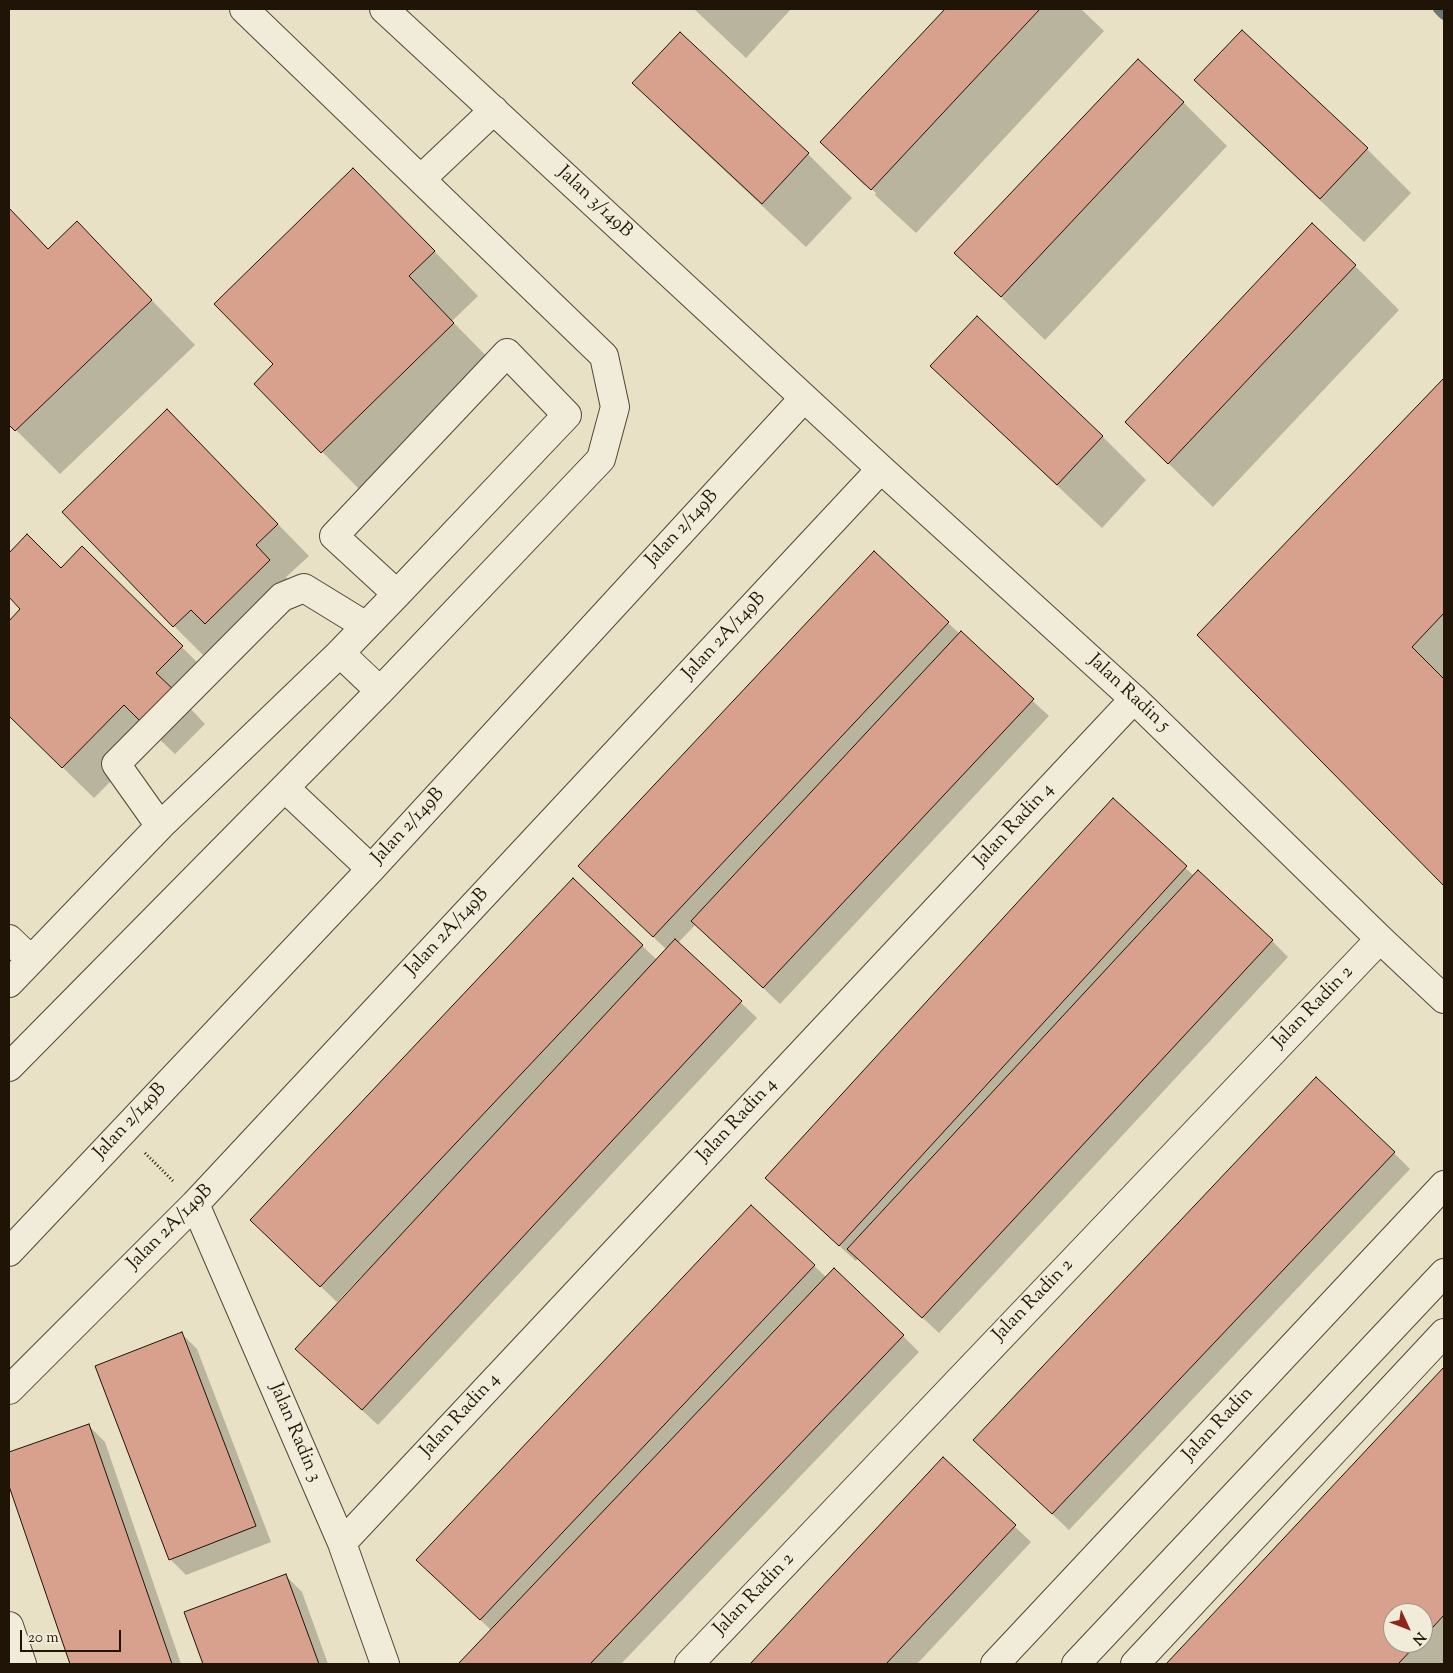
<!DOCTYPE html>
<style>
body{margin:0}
#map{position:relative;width:1453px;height:1673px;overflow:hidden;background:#e8e1c5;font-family:"Sorts Mill Goudy",serif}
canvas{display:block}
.frame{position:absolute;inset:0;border:10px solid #201407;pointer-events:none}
.north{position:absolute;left:1383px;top:1603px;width:50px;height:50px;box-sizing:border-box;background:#f0ecd9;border:1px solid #9d9685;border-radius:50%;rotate:133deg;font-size:14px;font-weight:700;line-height:20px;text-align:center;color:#201407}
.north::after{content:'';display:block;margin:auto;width:18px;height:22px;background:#8f2418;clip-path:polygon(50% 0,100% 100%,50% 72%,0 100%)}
.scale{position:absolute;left:20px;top:1630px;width:101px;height:22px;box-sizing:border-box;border:2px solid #201407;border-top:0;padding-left:6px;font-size:15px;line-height:18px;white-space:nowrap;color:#201407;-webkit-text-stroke:4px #f0ecd9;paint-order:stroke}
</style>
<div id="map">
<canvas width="1453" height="1673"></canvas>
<div class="frame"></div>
<div class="north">N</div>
<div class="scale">20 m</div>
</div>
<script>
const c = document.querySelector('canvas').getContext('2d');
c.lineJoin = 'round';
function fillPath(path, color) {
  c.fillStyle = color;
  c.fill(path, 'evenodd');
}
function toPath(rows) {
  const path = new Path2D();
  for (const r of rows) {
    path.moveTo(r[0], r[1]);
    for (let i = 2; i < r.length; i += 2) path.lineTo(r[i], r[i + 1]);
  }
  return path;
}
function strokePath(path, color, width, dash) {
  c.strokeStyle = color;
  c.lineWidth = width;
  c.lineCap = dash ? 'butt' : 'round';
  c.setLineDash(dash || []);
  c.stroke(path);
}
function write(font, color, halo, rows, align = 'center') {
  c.font = font + ' "Sorts Mill Goudy",serif';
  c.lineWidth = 4;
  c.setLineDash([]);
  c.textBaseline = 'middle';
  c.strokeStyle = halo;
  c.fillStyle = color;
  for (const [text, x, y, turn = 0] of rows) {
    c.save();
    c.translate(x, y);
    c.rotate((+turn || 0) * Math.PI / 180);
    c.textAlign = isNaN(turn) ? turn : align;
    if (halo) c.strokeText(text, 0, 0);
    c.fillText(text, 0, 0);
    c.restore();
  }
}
const shadow = toPath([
 [694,9,791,9,746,58],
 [947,9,1081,9,1104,31,916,233,875,195,876,193,865,183,865,186,822,142],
 [1196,80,1367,149,1411,193,1364,242,1240,124],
 [634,83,808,154,852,198,806,247,678,127],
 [1183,102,1227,146,1045,340,956,253],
 [9,209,49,250,77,223,195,345,60,474,9,423],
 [397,213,478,296,452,321,497,367,366,496,255,384,275,364],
 [1355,266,1399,310,1213,507,1126,422],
 [977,318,1103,437,1146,480,1102,528,976,409,932,365],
 [1444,379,1444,884,1198,635],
 [198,442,309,556,286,577,300,592,205,657,174,626],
 [27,536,61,569,82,548,213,678,186,704,205,724,175,754,156,736,94,798,9,715,9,623,22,609,9,596,9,555],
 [948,623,1049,716,780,1004,696,924,678,943,757,1018,378,1425,313,1365,364,1278,362,1276,337,1302,268,1236,573,880,657,960,667,950,595,882],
 [1113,800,1194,876,1272,941,1288,957,939,1333,858,1258,856,1261,782,1194],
 [1394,1153,1410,1169,1069,1530,991,1456],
 [751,1206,827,1278,903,1336,919,1352,621,1664,460,1664,492,1631,434,1576],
 [181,1333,197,1349,271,1542,186,1575,170,1559],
 [1444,1369,1444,1664,1168,1664],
 [1393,1613,1423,1613,1423,1643,1393,1643],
 [89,1426,105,1442,181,1664,71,1664,9,1483,9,1453],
 [943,1459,1031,1542,917,1664,752,1664],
 [286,1576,302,1592,328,1664,204,1664,186,1613]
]);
const stream = toPath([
 [1438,9,1444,15]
]);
const building = toPath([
 [945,9,1040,9,871,190,820,142,945,9],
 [1242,30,1368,148,1320,199,1194,80,1242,30],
 [680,32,809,153,762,204,632,83,680,32],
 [1138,59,1184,102,1001,297,954,253,1138,59],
 [353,168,435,251,409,276,454,323,321,453,254,384,273,364,214,304,353,168],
 [9,208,48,249,77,221,152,300,15,431,9,425,9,208],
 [1312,223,1356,265,1168,464,1125,422,1312,223],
 [977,316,1103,436,1057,485,930,366,977,316],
 [1444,378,1444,613,1412,647,1444,679,1444,886,1197,635,1444,378],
 [167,409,278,524,256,545,270,560,205,624,191,610,173,627,62,512,167,409],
 [27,534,61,568,82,546,183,646,156,673,175,691,143,724,124,705,62,768,9,716,9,621,20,609,9,597,9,553,27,534],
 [874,551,949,622,653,937,578,866,874,551],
 [961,631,1034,699,763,988,691,921,961,631],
 [1113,798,1187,866,839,1246,765,1178,1113,798],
 [1198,870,1273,940,922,1318,847,1249,1198,870],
 [573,878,643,945,320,1287,250,1220,573,878],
 [675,939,742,1001,362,1410,295,1349,675,939],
 [1316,1077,1395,1152,1052,1514,973,1440,1316,1077],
 [751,1205,815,1265,480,1620,416,1560,751,1205],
 [834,1268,904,1335,590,1664,458,1664,834,1268],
 [182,1332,256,1526,169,1560,95,1366,182,1332],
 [1444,1367,1444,1615,1423,1638,1423,1613,1393,1613,1393,1643,1418,1643,1398,1664,1166,1664,1444,1367],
 [89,1424,172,1664,70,1664,9,1486,9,1452,89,1424],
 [943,1457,1016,1525,886,1664,750,1664,943,1457],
 [286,1574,319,1664,203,1664,184,1612,286,1574]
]);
const path = toPath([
 [145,1153,174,1182]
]);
const minor = toPath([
 [384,9,881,469,1134,699,1380,939,1444,999],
 [421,179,494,110],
 [340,653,160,826,116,764,282,597,304,588,366,626],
 [380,691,340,653,397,594,567,415,507,353,334,536,397,594],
 [285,788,371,869],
 [9,939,31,960],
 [9,983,160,826],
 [9,1067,380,691,601,459,615,407,604,356,244,9],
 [195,1204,342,1543,385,1664],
 [9,1252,371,869,804,398],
 [9,1390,195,1204,881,469],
 [342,1543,1134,699],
 [9,1626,22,1664],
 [689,1664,1380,939],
 [995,1664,1444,1185],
 [1076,1664,1444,1273],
 [1135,1664,1444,1333]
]);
const streetNames = [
 ["Jalan 3/149B",594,203,43],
 ["Jalan 2/149B",683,529,-47],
 ["Jalan 2A/149B",725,637,-47],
 ["Jalan Radin 5",1128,694,43],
 ["Jalan Radin 4",1015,826,-47],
 ["Jalan 2/149B",409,827,-47],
 ["Jalan 2A/149B",448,933,-47],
 ["Jalan Radin 2",1314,1008,-46],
 ["Jalan Radin 4",738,1121,-47],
 ["Jalan 2/149B",131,1122,-47],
 ["Jalan 2A/149B",171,1228,-45],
 ["Jalan Radin 2",1034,1301,-46],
 ["Jalan Radin 4",461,1416,-47],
 ["Jalan Radin",1219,1425,-47],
 ["Jalan Radin 3",294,1433,67],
 ["Jalan Radin 2",755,1595,-46]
];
fillPath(shadow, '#0003');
strokePath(stream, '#6a7875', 10);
fillPath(building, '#d7a18d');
strokePath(building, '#201407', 1);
strokePath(minor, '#524736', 30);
strokePath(path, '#201407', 3, [1, 2.5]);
strokePath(minor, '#f0ecd9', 28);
write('19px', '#201407', '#f0ecd9', streetNames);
</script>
